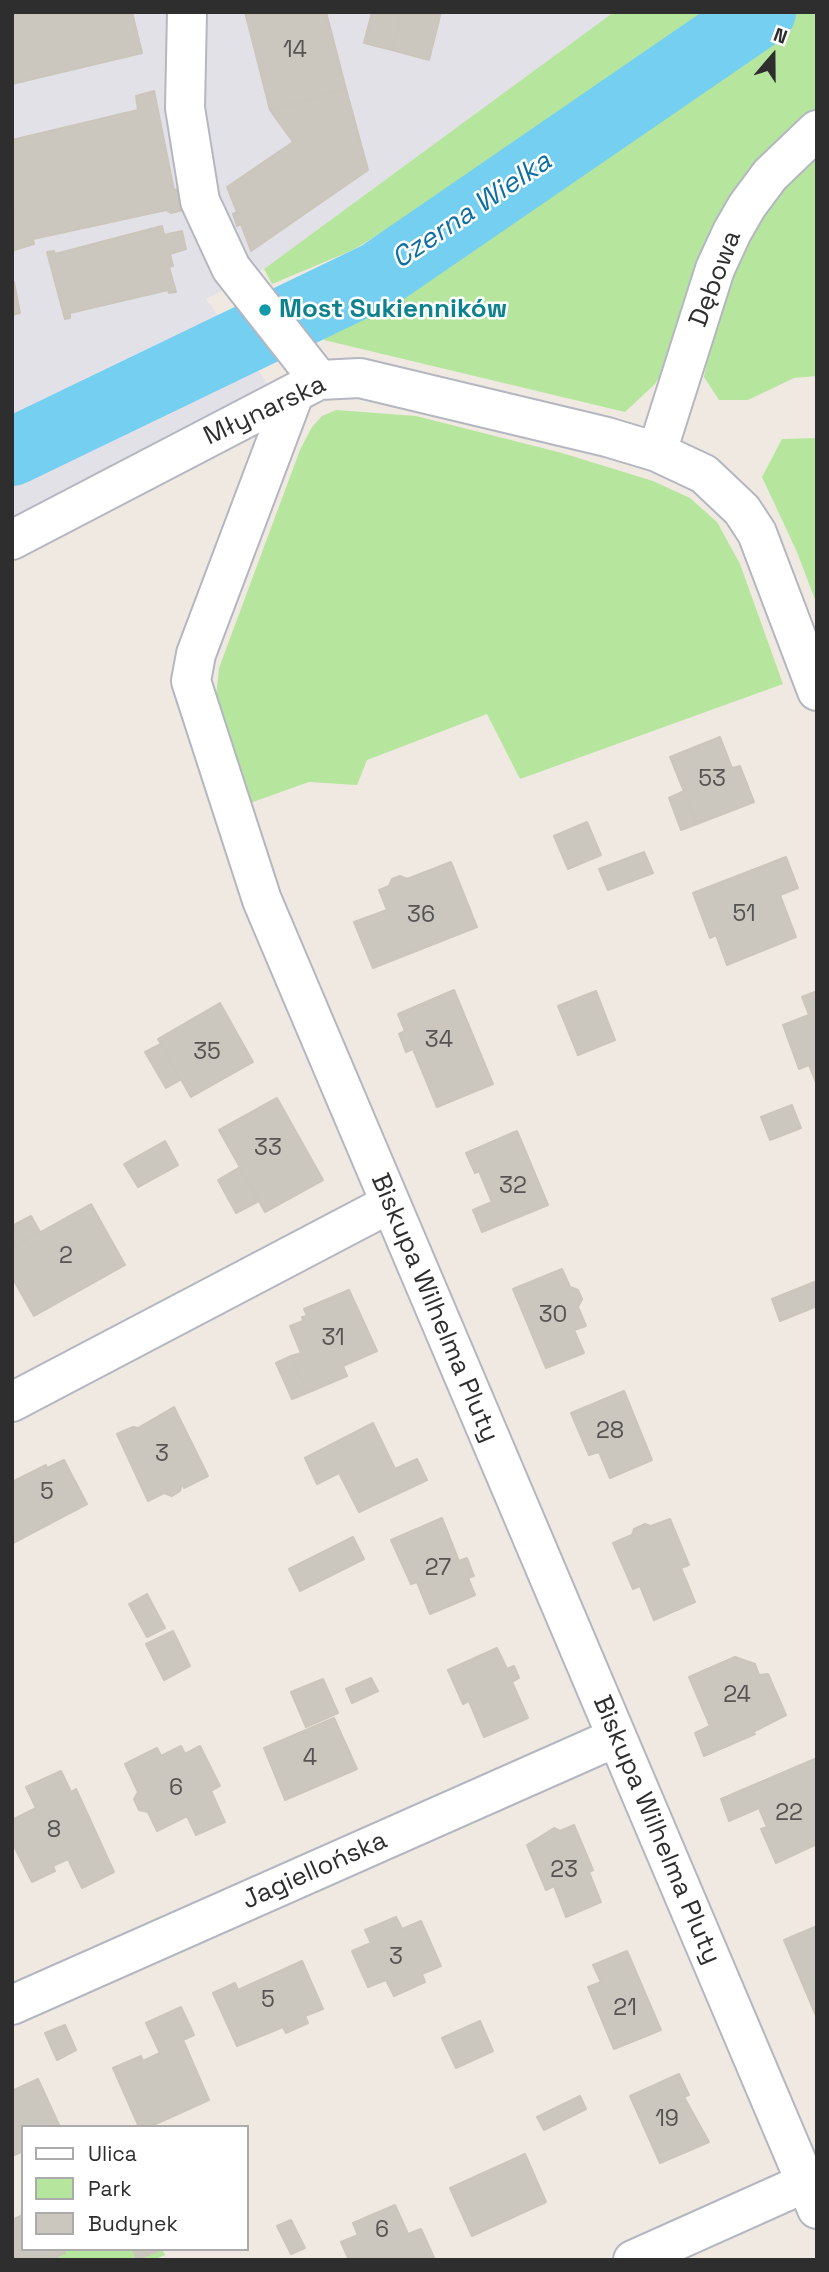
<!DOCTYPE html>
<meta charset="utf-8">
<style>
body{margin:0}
#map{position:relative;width:829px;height:2272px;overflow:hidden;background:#efe9e1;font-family:"Space Grotesk",sans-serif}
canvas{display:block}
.frame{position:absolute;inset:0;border:14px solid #2e2e2e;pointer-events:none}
.legend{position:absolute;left:21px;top:2125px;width:228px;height:126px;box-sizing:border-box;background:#fff;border:2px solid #ababab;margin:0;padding:9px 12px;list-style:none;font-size:21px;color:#2e2e2e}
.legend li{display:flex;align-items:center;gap:14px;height:35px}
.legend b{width:35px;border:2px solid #ababab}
.north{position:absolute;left:738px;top:21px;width:70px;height:70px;-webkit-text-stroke:5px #fff;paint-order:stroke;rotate:20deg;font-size:19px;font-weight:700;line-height:28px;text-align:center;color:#2e2e2e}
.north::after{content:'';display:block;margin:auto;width:24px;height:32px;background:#2e2e2e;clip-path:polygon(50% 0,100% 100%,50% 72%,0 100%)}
</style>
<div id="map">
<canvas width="829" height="2272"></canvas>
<div class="frame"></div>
<ul class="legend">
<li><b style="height:9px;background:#fff"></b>Ulica</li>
<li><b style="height:19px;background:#b6e59e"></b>Park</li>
<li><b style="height:19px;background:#cbc7bf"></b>Budynek</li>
</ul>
<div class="north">N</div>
</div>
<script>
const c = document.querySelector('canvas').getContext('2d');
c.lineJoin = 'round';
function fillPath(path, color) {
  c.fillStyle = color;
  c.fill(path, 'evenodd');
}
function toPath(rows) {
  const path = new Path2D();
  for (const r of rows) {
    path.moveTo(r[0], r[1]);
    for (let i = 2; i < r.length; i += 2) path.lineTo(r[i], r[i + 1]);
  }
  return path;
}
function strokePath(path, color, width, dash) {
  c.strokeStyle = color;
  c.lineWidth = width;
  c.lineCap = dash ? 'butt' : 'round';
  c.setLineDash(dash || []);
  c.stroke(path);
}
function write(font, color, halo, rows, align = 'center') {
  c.font = font + ' "Space Grotesk",sans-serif';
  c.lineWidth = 5;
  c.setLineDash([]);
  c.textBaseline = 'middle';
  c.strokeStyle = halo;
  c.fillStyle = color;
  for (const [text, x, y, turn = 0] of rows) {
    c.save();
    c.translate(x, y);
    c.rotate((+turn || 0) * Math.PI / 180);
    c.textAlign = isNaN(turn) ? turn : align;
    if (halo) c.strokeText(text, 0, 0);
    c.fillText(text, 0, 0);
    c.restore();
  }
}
const industrial = toPath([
 [12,12,614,12,272,264,206,299,278,398,12,524]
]);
const green = toPath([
 [614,12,718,12,706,26,583,110,353,250,272,284,264,269],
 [787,12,817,12,817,109,761,158,723,210,700,257,666,365,655,384,625,412,324,340,334,321,439,259,624,137],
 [817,155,817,376,794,378,748,400,719,400,704,377,712,336,731,279,762,209],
 [336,410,416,416,562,453,653,481,690,498,717,522,740,564,783,684,520,779,487,714,367,760,357,785,309,782,250,803,214,716,219,668,300,450,312,427,322,416],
 [817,438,817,605,797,552,762,477,782,439],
 [63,2249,162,2249,165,2255,153,2260,59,2260,57,2256,65,2253]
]);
const river = toPath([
 [12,452,379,275,762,12]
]);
const building = toPath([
 [132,12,142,53,12,84,12,13,132,12],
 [245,12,326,12,346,89,270,110,245,12],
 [372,12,402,12,392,50,364,43,372,12],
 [402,12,441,12,429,60,392,50,402,12],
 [346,89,368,170,251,251,241,224,237,226,233,214,237,212,227,187,293,142,270,110,346,89],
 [154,91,174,190,178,189,183,210,171,213,166,210,33,239,34,244,14,250,12,140,138,110,136,96,154,91],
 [162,226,164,235,182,231,186,249,170,254,173,266,169,267,176,292,169,293,168,290,70,313,70,318,65,319,47,252,54,251,55,254,162,226],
 [14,282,20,313,12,315,12,283,14,282],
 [720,737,732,768,740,766,754,802,697,824,670,757,720,737],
 [684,791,697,824,681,830,669,798,684,791],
 [587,822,601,855,568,869,554,836,587,822],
 [644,852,653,873,608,890,599,869,644,852],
 [786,857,798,888,780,895,796,937,727,965,716,935,710,938,693,893,786,857],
 [451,862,477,927,373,968,354,922,387,910,379,890,389,886,392,879,400,876,407,879,451,862],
 [454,990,493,1084,437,1107,413,1049,406,1052,399,1034,405,1031,398,1014,454,990],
 [596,991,615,1040,578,1055,558,1006,596,991],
 [817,991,817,1085,809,1065,799,1069,783,1025,809,1015,802,997,817,991],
 [220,1003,253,1062,191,1097,158,1039,220,1003],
 [161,1044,180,1080,166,1088,145,1052,161,1044],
 [277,1098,323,1180,265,1212,219,1130,277,1098],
 [792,1105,801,1128,770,1140,761,1117,792,1105],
 [517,1131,548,1205,482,1232,473,1210,492,1202,479,1171,475,1173,466,1153,517,1131],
 [165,1141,178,1165,138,1187,124,1164,165,1141],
 [240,1167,259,1201,236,1213,218,1180,240,1167],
 [91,1204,125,1265,34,1316,12,1277,12,1248,91,1204],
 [31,1216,40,1232,12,1248,12,1226,31,1216],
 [562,1269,570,1287,578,1290,582,1299,578,1307,586,1326,574,1330,584,1353,546,1368,513,1289,562,1269],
 [817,1281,817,1306,780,1321,772,1299,817,1281],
 [349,1290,377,1351,343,1366,347,1376,307,1393,291,1356,301,1353,290,1326,303,1321,302,1317,307,1316,304,1309,349,1290],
 [291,1356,307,1393,292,1399,276,1363,291,1356],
 [624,1391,652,1460,610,1478,599,1452,589,1455,571,1413,624,1391],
 [174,1407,208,1476,184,1488,182,1483,180,1491,172,1496,164,1493,148,1501,117,1434,133,1427,138,1428,174,1407],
 [373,1423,395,1469,417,1459,427,1480,359,1512,339,1473,317,1484,305,1458,373,1423],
 [64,1460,87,1504,13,1543,12,1482,46,1465,47,1468,64,1460],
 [442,1518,459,1561,467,1558,474,1576,468,1578,475,1595,430,1614,417,1582,411,1584,391,1540,442,1518],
 [670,1519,689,1565,681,1568,695,1602,654,1620,640,1586,633,1589,613,1543,632,1535,634,1529,645,1524,651,1526,670,1519],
 [353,1537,364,1559,300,1591,289,1569,353,1537],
 [147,1594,165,1628,147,1637,129,1604,147,1594],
 [173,1631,190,1666,164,1680,146,1644,173,1631],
 [497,1648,507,1669,514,1666,519,1678,512,1682,528,1718,484,1737,469,1701,463,1704,448,1670,497,1648],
 [735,1657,755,1664,759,1675,768,1674,786,1715,753,1732,755,1734,704,1756,695,1733,710,1726,689,1677,735,1657],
 [371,1678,378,1691,352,1703,346,1689,371,1678],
 [323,1679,338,1713,306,1727,291,1692,323,1679],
 [334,1718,357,1769,285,1800,264,1748,334,1718],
 [181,1746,185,1754,200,1746,220,1786,211,1791,225,1822,196,1835,187,1816,157,1831,148,1812,139,1810,134,1799,138,1792,125,1764,157,1748,161,1756,181,1746],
 [817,1758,817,1844,776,1863,761,1829,767,1827,759,1808,729,1821,721,1799,817,1758],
 [61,1771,71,1792,76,1789,114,1872,82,1888,68,1859,53,1866,55,1871,32,1882,12,1842,12,1820,36,1808,26,1787,61,1771],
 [574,1825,593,1870,589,1872,601,1902,566,1917,554,1886,546,1890,527,1845,554,1828,560,1831,574,1825],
 [396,1917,402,1929,421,1921,441,1966,422,1974,425,1982,394,1996,386,1980,368,1987,352,1951,371,1943,365,1930,396,1917],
 [817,1926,817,2018,784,1940,817,1926],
 [627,1951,661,2030,614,2049,588,1987,601,1982,593,1965,627,1951],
 [302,1961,323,2009,305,2016,308,2023,286,2033,283,2027,237,2046,213,1993,235,1983,238,1990,302,1961],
 [181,2007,194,2035,183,2040,209,2100,149,2127,139,2127,113,2068,141,2056,143,2061,160,2053,146,2023,181,2007],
 [480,2021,493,2051,456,2068,442,2038,480,2021],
 [65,2025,76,2050,57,2060,45,2033,65,2025],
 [679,2074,689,2095,684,2097,709,2142,660,2163,630,2096,679,2074],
 [38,2079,60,2127,23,2127,23,2151,12,2156,12,2091,38,2079],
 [580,2096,586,2109,544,2130,537,2117,580,2096],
 [525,2154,546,2202,472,2236,450,2188,525,2154],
 [395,2205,408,2234,421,2229,435,2260,349,2260,341,2242,358,2235,353,2223,395,2205],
 [23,2215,23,2249,63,2249,65,2253,57,2256,59,2260,16,2260,12,2252,12,2220,23,2215],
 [291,2220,305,2248,291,2254,277,2226,291,2220],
 [133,2249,160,2249,160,2250,137,2259,133,2249]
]);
const minor = toPath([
 [187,12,185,108,200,201,231,268,319,380],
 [294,394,196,654,191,681,262,900,817,2209],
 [657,452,715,269,732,232,747,206,770,175,817,130],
 [12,540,319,380,360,378,607,437,657,452,704,474,742,510,757,533,817,691],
 [12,1402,389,1204],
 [12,2005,617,1737],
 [633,2260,805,2183]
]);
const markers = [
 [265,310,7,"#0f9aa8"]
];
const numberNames = [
 ["14",295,51],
 ["53",712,780],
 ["51",744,915],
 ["36",421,916],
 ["34",439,1041],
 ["35",207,1053],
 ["33",268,1149],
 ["32",513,1187],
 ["2",66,1257],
 ["30",553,1316],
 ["31",333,1339],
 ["28",610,1432],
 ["3",162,1455],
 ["5",47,1493],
 ["27",438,1569],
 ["24",737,1696],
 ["4",310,1759],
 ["6",176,1789],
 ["22",789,1814],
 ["8",54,1831],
 ["23",564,1871],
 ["3",396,1958],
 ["5",268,2001],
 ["21",625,2009],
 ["19",667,2120],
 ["6",382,2231]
];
const streetNames = [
 ["Dębowa",716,279,-69],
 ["Młynarska",265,411,-25],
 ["Biskupa Wilhelma Pluty",434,1308,67],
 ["Biskupa Wilhelma Pluty",656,1830,67],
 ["Jagiellońska",315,1871,-24]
];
const cultureNames = [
 ["Most Sukienników",279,310]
];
const waterNames = [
 ["Czerna Wielka",472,211,-34]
];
fillPath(industrial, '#e3e1e8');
fillPath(green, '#b6e59e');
strokePath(river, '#75cff0', 68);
fillPath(building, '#cbc7bf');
strokePath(building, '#cbc5ba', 2);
strokePath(minor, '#b4b7c1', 42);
strokePath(minor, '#fff', 38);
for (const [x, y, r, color] of markers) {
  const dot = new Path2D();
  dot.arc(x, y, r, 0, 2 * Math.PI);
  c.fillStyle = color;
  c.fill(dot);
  strokePath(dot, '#fff', 2.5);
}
write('23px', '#555452', null, numberNames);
write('26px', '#2e2e2e', '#fff', streetNames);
write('bold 26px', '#0d838f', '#fff', cultureNames, 'left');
write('italic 28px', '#0d6fa3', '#fff', waterNames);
</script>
